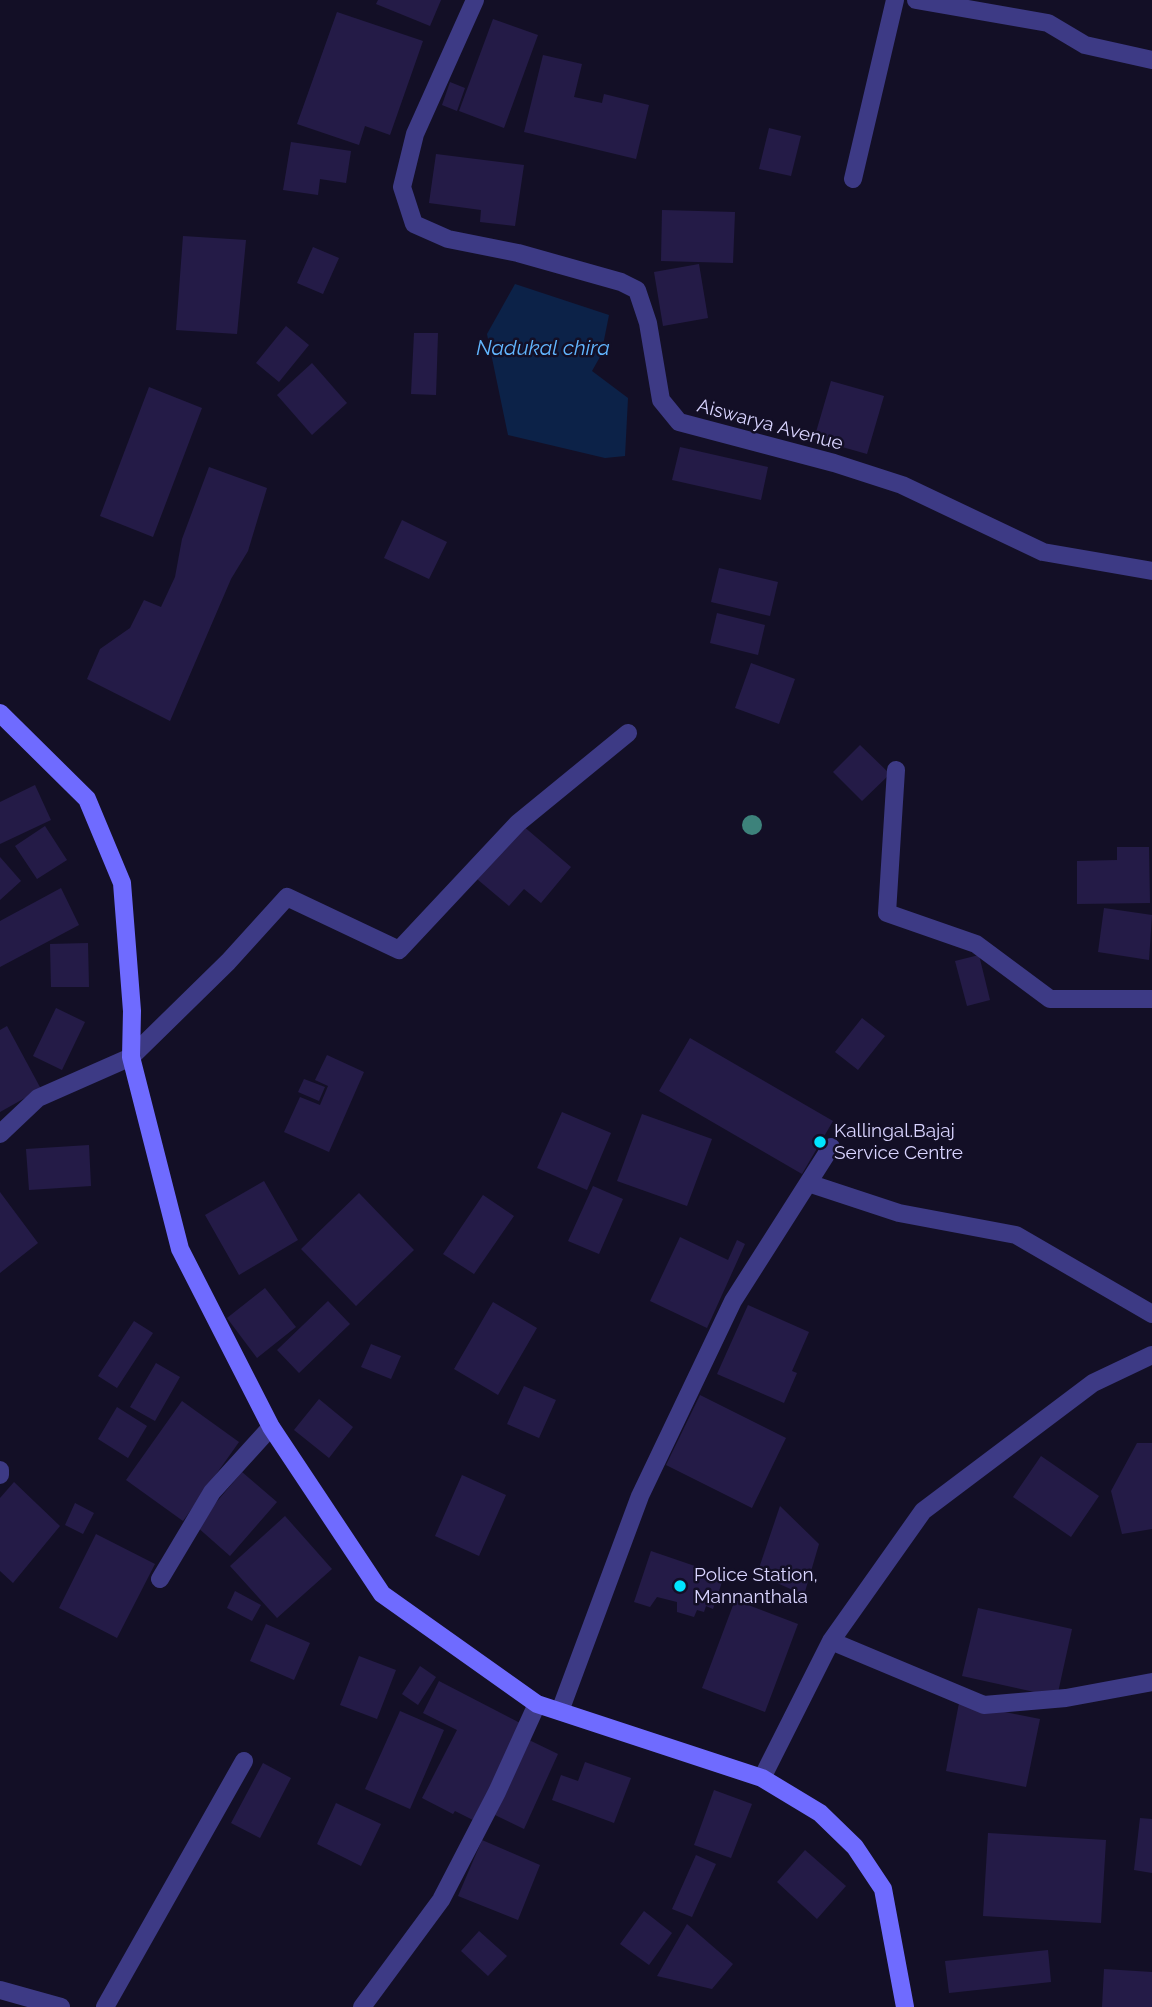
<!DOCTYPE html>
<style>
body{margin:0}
canvas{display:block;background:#130f26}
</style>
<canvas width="1152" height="2007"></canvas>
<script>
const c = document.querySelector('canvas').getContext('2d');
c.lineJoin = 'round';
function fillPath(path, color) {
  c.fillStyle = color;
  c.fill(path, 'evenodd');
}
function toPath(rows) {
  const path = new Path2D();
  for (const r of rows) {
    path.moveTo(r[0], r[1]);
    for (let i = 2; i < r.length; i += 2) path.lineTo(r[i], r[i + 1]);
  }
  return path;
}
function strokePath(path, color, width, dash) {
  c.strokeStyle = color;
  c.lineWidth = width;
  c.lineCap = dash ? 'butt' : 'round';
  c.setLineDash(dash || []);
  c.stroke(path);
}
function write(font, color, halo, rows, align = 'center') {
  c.font = font + ' Raleway,sans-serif';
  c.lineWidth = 5;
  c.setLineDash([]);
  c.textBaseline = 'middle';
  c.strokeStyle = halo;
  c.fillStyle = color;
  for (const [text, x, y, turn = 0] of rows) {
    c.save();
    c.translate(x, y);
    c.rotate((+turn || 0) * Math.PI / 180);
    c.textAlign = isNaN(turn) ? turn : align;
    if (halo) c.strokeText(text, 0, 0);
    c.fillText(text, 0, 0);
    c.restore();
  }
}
const water = toPath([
 [515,284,609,315,601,355,592,371,628,398,625,456,605,458,508,435,487,334]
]);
const building = toPath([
 [378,0,441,0,430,26,376,4],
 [337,12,423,41,390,135,365,126,359,145,297,124],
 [493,19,538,35,504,128,459,111],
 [543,55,582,64,574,97,602,103,604,94,649,105,636,159,524,132],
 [450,82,465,88,457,111,442,105],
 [769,128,801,136,791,176,759,169],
 [291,142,351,151,346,183,320,179,318,195,283,190],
 [436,154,524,165,515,226,480,222,481,210,429,203],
 [662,210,735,212,733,263,661,261],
 [183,236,246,240,237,334,176,330],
 [313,247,339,258,323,294,297,283],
 [699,264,708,318,663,326,654,272],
 [286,326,309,345,279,382,256,363],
 [414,333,438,333,436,395,411,394],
 [312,363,347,403,312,435,277,395],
 [831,381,884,396,867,454,814,439],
 [149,387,202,408,153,537,100,516],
 [680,447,768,467,761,500,672,480],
 [209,467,267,488,248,551,231,579,170,721,87,679,100,649,130,628,144,600,161,607,175,577,182,539],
 [402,520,447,542,429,579,384,558],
 [719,568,778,582,770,616,711,602],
 [717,613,765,625,758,655,710,643],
 [751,663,795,679,779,724,735,708],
 [860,745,890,774,862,801,833,772],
 [35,785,51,820,0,844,0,802],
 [522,825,571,867,541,903,524,889,509,906,477,879],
 [45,826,67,860,37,879,15,846],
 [1117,847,1149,847,1150,903,1077,904,1077,861,1117,860],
 [0,857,21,881,0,900],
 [61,888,79,925,0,967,0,921],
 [1104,908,1152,915,1149,960,1098,952],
 [88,943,89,987,51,987,50,944],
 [979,955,990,1000,967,1006,955,961],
 [56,1008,85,1022,62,1070,33,1056],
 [862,1018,885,1036,858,1070,835,1052],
 [7,1026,41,1089,0,1112,0,1030],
 [690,1038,833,1121,802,1174,659,1091],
 [327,1055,364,1072,329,1152,284,1132,300,1097,320,1105,328,1086,315,1080],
 [304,1079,325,1087,319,1101,298,1092],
 [562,1112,611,1133,587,1190,537,1168],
 [642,1114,712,1139,687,1206,617,1181],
 [89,1145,91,1186,29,1190,26,1149],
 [264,1181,298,1240,239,1275,205,1215],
 [593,1186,623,1199,599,1254,568,1241],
 [0,1192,38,1243,0,1273],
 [359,1193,414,1250,356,1306,301,1249],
 [483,1195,514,1216,474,1274,443,1254],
 [680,1237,728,1260,737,1240,745,1244,707,1328,650,1301],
 [265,1288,296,1327,257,1358,227,1318],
 [328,1301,350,1324,299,1373,277,1350],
 [493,1302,537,1328,498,1395,454,1369],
 [748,1305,809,1332,792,1371,797,1373,784,1403,717,1374],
 [134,1321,153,1333,117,1388,98,1376],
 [371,1344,401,1356,391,1379,361,1367],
 [156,1363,180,1377,155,1421,130,1407],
 [524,1386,556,1400,539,1438,507,1424],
 [700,1395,786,1438,752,1508,666,1465],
 [319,1399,353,1427,329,1458,294,1430],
 [182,1401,239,1442,183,1521,126,1480],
 [117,1407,147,1426,128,1458,98,1439],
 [1137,1443,1152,1443,1152,1529,1122,1534,1111,1491],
 [1041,1456,1099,1496,1071,1537,1013,1497],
 [242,1472,277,1502,230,1556,196,1526],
 [462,1475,506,1495,479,1556,435,1536],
 [14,1482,60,1526,13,1583,0,1571,0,1498],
 [75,1503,94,1513,83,1534,65,1525],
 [780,1506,819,1544,804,1595,757,1574],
 [285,1516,332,1569,277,1618,230,1566],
 [96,1534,155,1564,117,1638,59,1608],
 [651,1551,724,1576,713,1609,706,1606,704,1612,697,1610,694,1617,677,1612,677,1602,657,1597,650,1607,634,1602],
 [235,1591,261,1605,252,1621,227,1608],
 [735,1600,798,1624,765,1712,702,1688],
 [978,1608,1072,1629,1057,1697,962,1676],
 [266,1624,310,1643,294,1680,250,1661],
 [359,1656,396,1670,377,1719,340,1705],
 [420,1666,436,1677,418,1705,402,1694],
 [439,1681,522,1724,473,1820,455,1811,453,1814,422,1798,457,1730,423,1713],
 [959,1703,1040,1719,1026,1787,946,1771],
 [400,1711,444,1730,410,1809,365,1789],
 [529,1740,558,1754,524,1829,495,1815],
 [585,1762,631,1778,614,1823,552,1800,561,1775,578,1781],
 [263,1763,291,1778,260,1838,231,1823],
 [714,1790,752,1804,731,1858,694,1845],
 [336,1803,381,1824,361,1866,317,1844],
 [1140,1818,1152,1819,1152,1873,1134,1870],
 [988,1833,1106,1840,1101,1923,983,1916],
 [482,1840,540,1865,518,1920,458,1896],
 [805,1850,846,1886,817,1919,777,1882],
 [696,1855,716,1864,692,1917,672,1909],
 [644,1911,672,1933,649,1965,620,1944],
 [687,1924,733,1964,712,1989,657,1976],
 [479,1931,507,1956,488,1976,461,1951],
 [1048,1950,1051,1982,949,1993,945,1961],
 [1104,1969,1152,1972,1152,2007,1102,2007]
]);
const minor = toPath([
 [475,0,415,134,402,187,414,224,448,239,518,253,621,282,637,290,648,323,661,400,679,422,834,463,902,485,1043,552,1152,571],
 [916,0,1048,23,1085,45,1152,60],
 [853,179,895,0],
 [896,770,887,913,976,944,1050,999,1152,999],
 [0,1134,38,1098,131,1057,228,962,287,897,399,950,518,823,628,733],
 [808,1183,899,1213,1016,1235,1152,1314],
 [0,1470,0,1475],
 [160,1579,212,1492,271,1427],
 [831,1641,984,1705,1066,1698,1152,1682],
 [560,1711,640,1496,733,1301,831,1147],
 [762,1778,831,1641,923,1511,1093,1383,1152,1355],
 [0,1990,61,2007],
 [105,2007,244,1761],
 [362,2007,441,1900,497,1792,537,1704]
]);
const secondary = toPath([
 [0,713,87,799,122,883,132,1011,131,1057,180,1249,271,1427,382,1594,537,1704,762,1778,820,1813,855,1847,883,1889,905,2007]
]);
const trees = [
 [752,825]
];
const markers = [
 [820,1142,7,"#00e5ff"],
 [680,1586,7,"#00e5ff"]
];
const streetNames = [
 ["Aiswarya Avenue",770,425,15]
];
const poiNames = [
 ["Kallingal.Bajaj",834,1131],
 ["Service Centre",834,1153],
 ["Police Station,",694,1575],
 ["Mannanthala",694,1597]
];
const waterNames = [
 ["Nadukal chira",543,349]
];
fillPath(water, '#0c2248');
fillPath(building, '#241b47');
strokePath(minor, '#3d3a85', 18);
strokePath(secondary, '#6f6bff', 18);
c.fillStyle = '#3d827b';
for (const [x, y] of trees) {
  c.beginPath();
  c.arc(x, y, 10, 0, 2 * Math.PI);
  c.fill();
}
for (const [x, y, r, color] of markers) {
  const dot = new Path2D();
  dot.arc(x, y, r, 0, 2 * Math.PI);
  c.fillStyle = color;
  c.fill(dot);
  strokePath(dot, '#130f26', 2.5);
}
write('19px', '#d9d4ff', '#130f26', streetNames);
write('19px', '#d9d4ff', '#130f26', poiNames, 'left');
write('italic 21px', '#62b6ff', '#130f26', waterNames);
</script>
